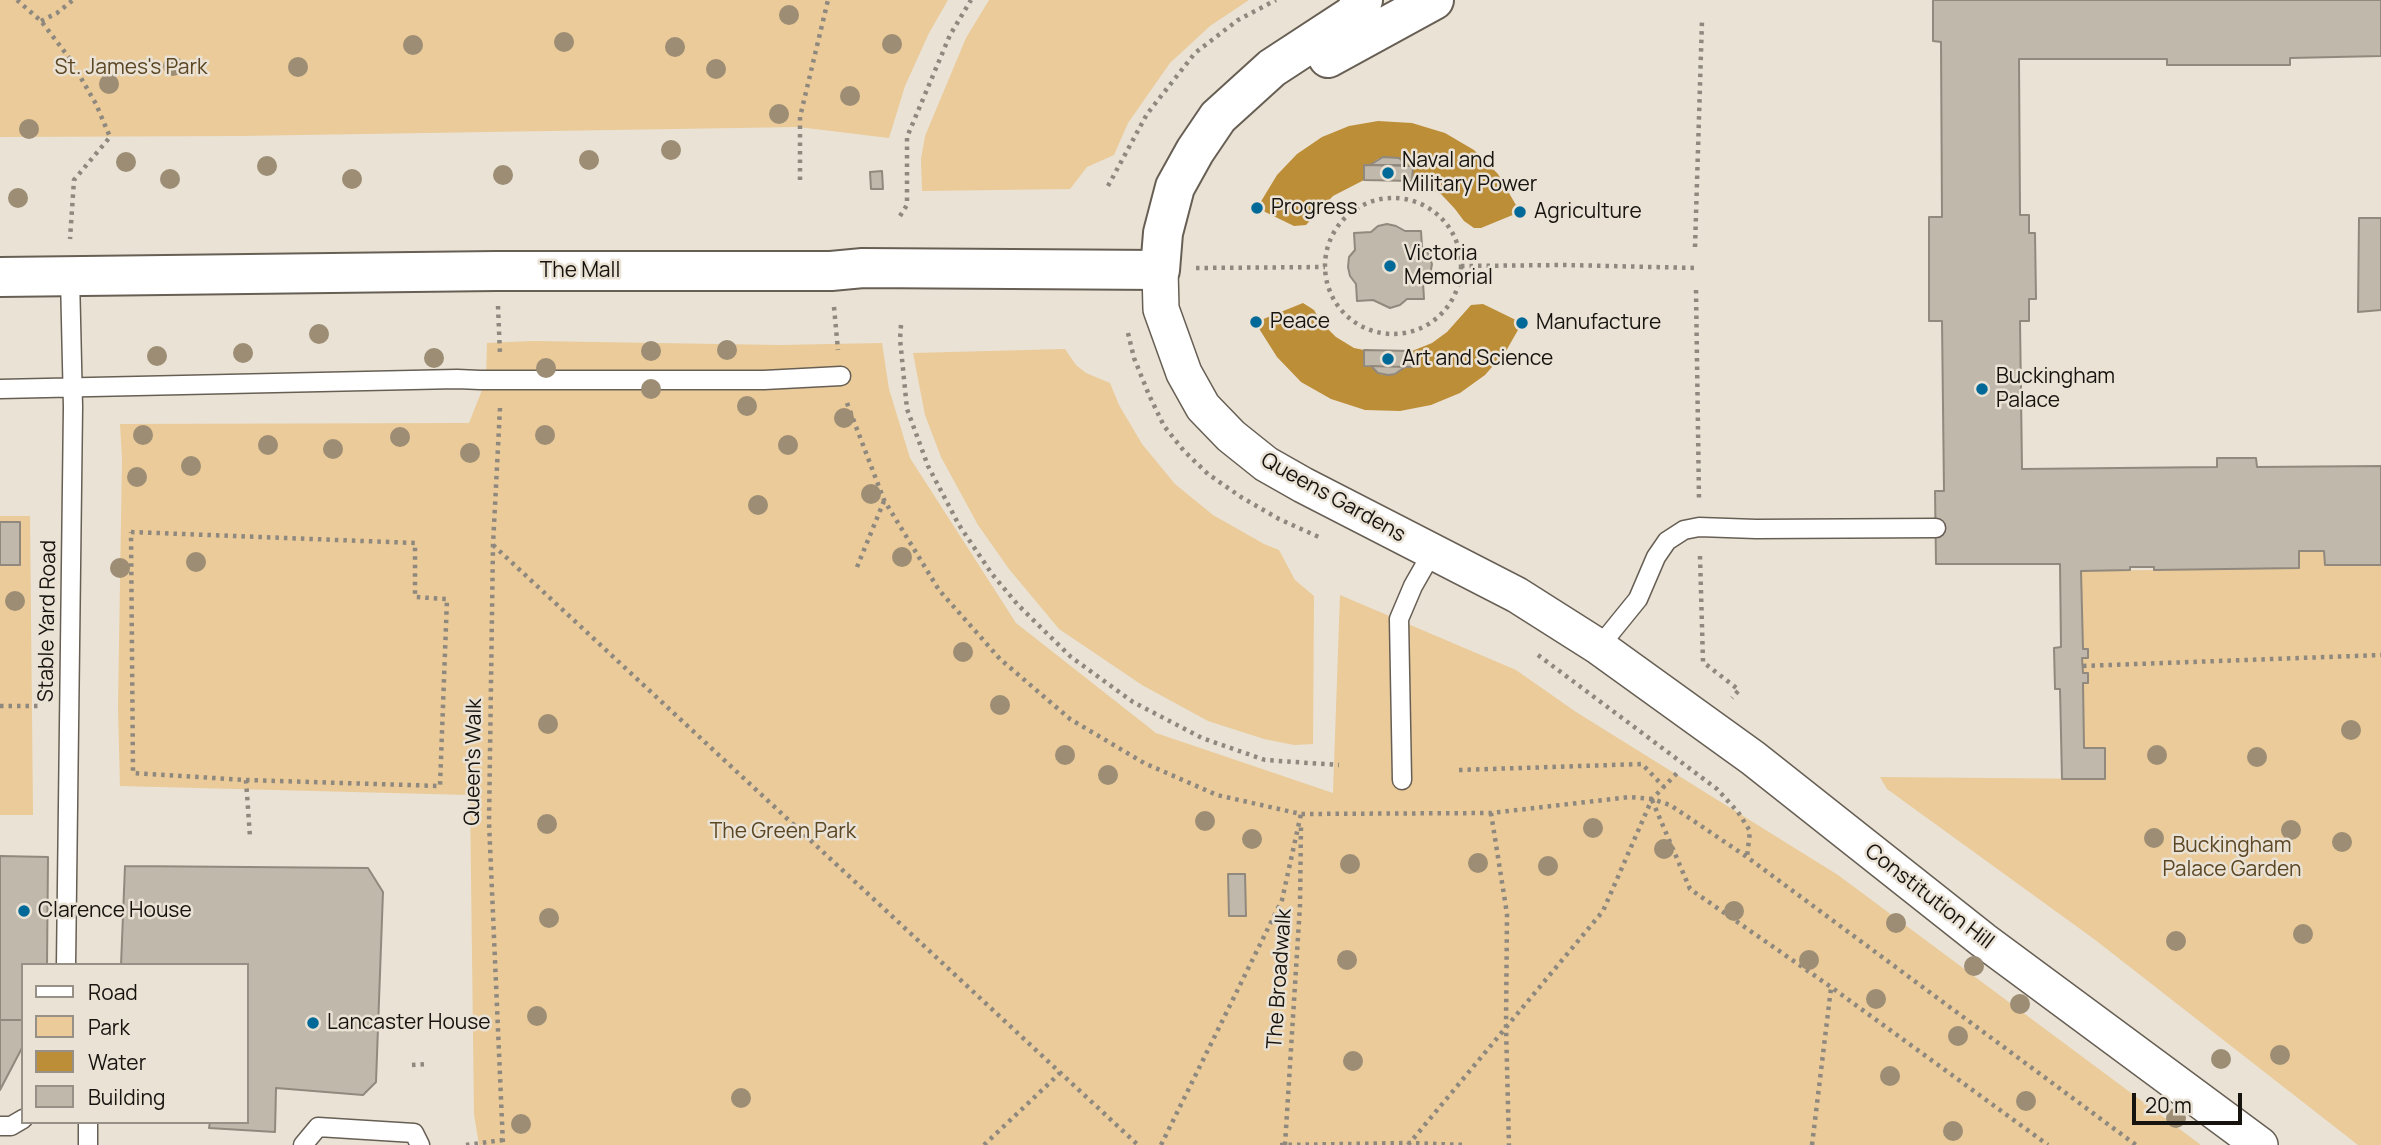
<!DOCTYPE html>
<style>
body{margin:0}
#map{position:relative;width:2381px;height:1145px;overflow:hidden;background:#eae2d5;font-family:Manrope,sans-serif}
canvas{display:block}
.legend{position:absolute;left:21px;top:963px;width:228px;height:161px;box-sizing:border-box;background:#eae2d5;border:2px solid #969086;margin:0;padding:9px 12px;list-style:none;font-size:21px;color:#171410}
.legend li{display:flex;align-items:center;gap:14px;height:35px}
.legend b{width:35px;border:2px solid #969086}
.scale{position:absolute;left:2132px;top:1093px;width:110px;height:32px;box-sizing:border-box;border:4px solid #171410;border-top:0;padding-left:9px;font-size:21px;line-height:24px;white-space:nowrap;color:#171410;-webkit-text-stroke:5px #eae2d5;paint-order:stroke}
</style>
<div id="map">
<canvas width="2381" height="1145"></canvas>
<ul class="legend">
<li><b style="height:9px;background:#fff"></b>Road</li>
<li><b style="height:19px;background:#eacb99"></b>Park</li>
<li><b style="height:19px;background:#bd8e38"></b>Water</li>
<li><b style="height:19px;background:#c0b8ab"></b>Building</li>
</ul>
<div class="scale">20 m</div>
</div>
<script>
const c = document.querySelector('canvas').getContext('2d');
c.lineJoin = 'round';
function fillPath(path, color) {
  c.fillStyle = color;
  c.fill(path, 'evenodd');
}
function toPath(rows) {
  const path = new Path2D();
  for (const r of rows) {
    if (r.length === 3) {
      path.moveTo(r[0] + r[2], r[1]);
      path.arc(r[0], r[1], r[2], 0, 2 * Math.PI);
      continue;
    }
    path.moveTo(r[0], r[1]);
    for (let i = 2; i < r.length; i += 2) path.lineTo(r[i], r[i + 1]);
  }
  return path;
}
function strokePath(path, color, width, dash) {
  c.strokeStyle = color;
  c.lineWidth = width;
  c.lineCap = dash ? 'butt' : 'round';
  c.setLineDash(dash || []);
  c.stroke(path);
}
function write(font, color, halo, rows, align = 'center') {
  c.font = font + ' Manrope,sans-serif';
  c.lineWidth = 5;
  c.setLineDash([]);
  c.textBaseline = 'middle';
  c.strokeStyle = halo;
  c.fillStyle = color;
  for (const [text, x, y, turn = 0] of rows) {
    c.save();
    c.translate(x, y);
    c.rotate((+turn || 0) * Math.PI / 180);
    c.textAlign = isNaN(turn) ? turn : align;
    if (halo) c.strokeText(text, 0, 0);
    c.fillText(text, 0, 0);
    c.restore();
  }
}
const green = toPath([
 [0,0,948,0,929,33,905,86,889,138,798,127,240,136,0,137],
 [989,0,1249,0,1210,26,1170,63,1128,123,1114,155,1087,167,1070,189,922,191,921,159,925,136,966,38],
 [532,341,781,345,882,343,889,389,910,458,1016,623,1156,733,1333,793,1340,595,1516,670,1576,712,1838,875,2201,1145,479,1145,474,1114,470,795,120,786,118,707,122,459,120,424,469,423,486,380,487,343],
 [1065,349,1076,365,1086,373,1110,383,1119,405,1142,444,1175,484,1213,515,1264,544,1279,550,1295,580,1314,596,1313,744,1294,745,1264,739,1208,721,1142,685,1059,629,1009,569,978,525,941,457,925,415,913,353],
 [0,516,30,516,33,815,0,815],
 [2299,551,2324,551,2325,565,2381,565,2381,1145,2358,1145,2094,939,1887,789,1880,777,2105,779,2105,748,2084,748,2083,683,2088,683,2088,673,2083,673,2082,658,2088,657,2088,649,2083,649,2081,571,2298,568]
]);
const water = toPath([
 [1378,121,1412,123,1445,133,1474,150,1498,174,1520,212,1481,228,1474,228,1464,221,1455,209,1441,194,1412,181,1413,166,1407,165,1399,158,1389,157,1378,159,1370,165,1364,165,1364,180,1333,196,1306,225,1294,226,1257,208,1277,175,1297,154,1322,137,1349,126],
 [1303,303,1314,310,1321,322,1336,337,1354,348,1364,350,1364,366,1371,366,1382,375,1395,374,1405,367,1412,367,1412,351,1432,343,1447,332,1471,305,1483,304,1522,323,1506,351,1485,375,1460,393,1431,405,1400,411,1365,410,1331,399,1301,382,1277,357,1258,327,1256,322]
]);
const building = toPath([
 [1933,0,2381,0,2381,56,2290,58,2290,65,2167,65,2167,59,2019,59,2020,215,2029,215,2029,233,2035,233,2036,299,2029,299,2029,321,2020,321,2022,469,2217,467,2217,458,2256,458,2257,467,2381,466,2381,565,2325,565,2324,551,2299,551,2299,568,2154,570,2154,567,2130,567,2130,570,2081,571,2083,649,2088,649,2088,658,2082,658,2083,673,2088,673,2088,683,2083,683,2084,748,2105,748,2105,779,2062,779,2060,689,2055,689,2054,648,2061,647,2060,564,1936,564,1935,491,1944,491,1942,321,1929,321,1929,217,1942,217,1941,42,1933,41,1933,0],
 [1383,157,1399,158,1407,165,1370,165,1383,157],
 [1364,165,1413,166,1412,181,1364,180,1364,165],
 [882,171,883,189,871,189,870,172,882,171],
 [2359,218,2381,218,2381,310,2358,312,2359,218],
 [1387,224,1396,226,1405,231,1421,231,1422,247,1428,253,1432,264,1430,275,1423,282,1424,299,1407,299,1400,305,1390,308,1373,300,1357,301,1356,284,1350,276,1348,267,1349,257,1355,250,1354,233,1371,232,1378,226,1387,224],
 [1364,350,1412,351,1412,367,1364,366,1364,350],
 [1371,366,1405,367,1395,374,1388,375,1378,373,1371,366],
 [0,522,20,522,20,565,0,565,0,522],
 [0,856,48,857,47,965,23,965,23,1020,0,1020,0,856],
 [125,866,368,868,383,892,376,1082,363,1095,276,1088,275,1132,209,1128,210,1122,247,1122,247,965,121,965,125,866],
 [1228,874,1245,874,1246,916,1229,916,1228,874],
 [0,1020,23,1020,23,1046,0,1090,0,1020]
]);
const path = toPath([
 [17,0,41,21,70,59,96,104,110,137,74,180,70,239],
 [41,21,57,13,73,0],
 [800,180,800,117,828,0],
 [1108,186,1147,114,1195,53,1238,20,1276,0],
 [1393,266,68],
 [900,216,907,205,907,137,950,35,971,0],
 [1695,247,1702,20],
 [1461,266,1566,265,1696,268],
 [1196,268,1325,267],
 [1696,290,1699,499],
 [498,306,500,354],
 [834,307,838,350],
 [901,325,900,339,907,409,928,466,959,525,992,574,1018,605,1071,657,1133,702,1202,738,1265,760,1339,765],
 [1128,333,1134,358,1149,395,1164,426,1184,451,1208,474,1241,497,1279,519,1321,538],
 [847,403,884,500,939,590,1000,659,1070,719,1144,763,1217,795,1301,814,1491,813,1630,797,1652,799,1670,805,1747,857,2136,1145],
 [500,408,493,545,489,822,503,1145],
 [131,532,415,543,415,597,447,599,440,786,246,780,133,773,131,532],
 [493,545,1138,1145],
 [1700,556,1703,662,1739,690,1732,698],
 [857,567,884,501],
 [1538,655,1717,789,1738,812,1750,831,1747,857],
 [2083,666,2381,655],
 [0,706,41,706],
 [1459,770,1642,764,1664,787],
 [246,780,250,837],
 [1652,800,1690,889,1831,987,2048,1145],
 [1491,813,1507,914,1506,1026,1509,1145],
 [412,1065,426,1064],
 [466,1145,503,1140],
 [984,1145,1060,1073],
 [1161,1145,1282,900,1301,814],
 [1280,1145,1409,1143,1466,1145],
 [1285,1145,1300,905,1301,826],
 [1408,1145,1603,911,1652,799,1678,772],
 [1812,1145,1831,988]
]);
const service = toPath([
 [0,389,457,379,480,380,764,380,841,376],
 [1599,647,1638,599,1656,557,1667,541,1684,530,1699,527,1756,529,1936,528],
 [1402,780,1399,619,1413,586,1433,551],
 [66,965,73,407,70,277],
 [0,1126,11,1126,23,1119],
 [88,1145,88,1122],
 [303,1145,318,1127,414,1133,420,1145]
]);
const minor = toPath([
 [1160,270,1161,309,1184,373,1203,407,1231,436,1266,464,1303,485,1517,595,1599,647,1753,758,1983,940,2260,1145]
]);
const tertiary = toPath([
 [1328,58,1434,0],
 [0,277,496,271,831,271,863,268,1160,270,1163,233,1175,187,1195,151,1218,117,1272,68,1353,15,1363,0]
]);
const trees = [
 [789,15],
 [564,42],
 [892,44],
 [413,45],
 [675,47],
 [173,66],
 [298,67],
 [716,69],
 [109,84],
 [850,96],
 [779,114],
 [29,129],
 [671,150],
 [589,160],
 [126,162],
 [267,166],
 [503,175],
 [170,179],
 [352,179],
 [18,198],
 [319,334],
 [727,350],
 [651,351],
 [243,353],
 [157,356],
 [434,358],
 [546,368],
 [651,389],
 [747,406],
 [844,418],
 [143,435],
 [545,435],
 [400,437],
 [268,445],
 [788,445],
 [333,449],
 [470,453],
 [191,466],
 [137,477],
 [871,494],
 [758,505],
 [902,557],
 [196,562],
 [120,568],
 [15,601],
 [963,652],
 [1000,705],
 [548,724],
 [2351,730],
 [1065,755],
 [2157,755],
 [2257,757],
 [1108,775],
 [1205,821],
 [547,824],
 [1593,828],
 [2291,830],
 [2154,838],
 [1252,839],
 [2342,842],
 [1664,849],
 [1478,863],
 [1350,864],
 [1548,866],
 [1734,911],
 [549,918],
 [1896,923],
 [2303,934],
 [2176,941],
 [1347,960],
 [1809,960],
 [1974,966],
 [1876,999],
 [2020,1004],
 [537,1016],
 [1958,1036],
 [2280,1055],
 [2221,1059],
 [1353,1061],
 [1890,1076],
 [741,1098],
 [2026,1101],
 [2176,1118],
 [521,1124],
 [1953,1131]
];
const markers = [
 [1388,173,7,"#006997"],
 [1257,208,7,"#006997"],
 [1520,212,7,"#006997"],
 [1390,266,7,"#006997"],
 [1256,322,7,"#006997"],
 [1522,323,7,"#006997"],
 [1388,359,7,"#006997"],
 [1982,389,7,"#006997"],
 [24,911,7,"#006997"],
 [313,1023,7,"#006997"]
];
const parkNames = [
 ["St. James's Park",131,68],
 ["The Green Park",783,832],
 ["Buckingham",2232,846],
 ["Palace Garden",2232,870]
];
const poiNames = [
 ["Naval and",1402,161],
 ["Military Power",1402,185],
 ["Progress",1271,208],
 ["Agriculture",1534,212],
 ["Victoria",1404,254],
 ["Memorial",1404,278],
 ["Peace",1270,322],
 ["Manufacture",1536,323],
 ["Art and Science",1402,359],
 ["Buckingham",1996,377],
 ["Palace",1996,401],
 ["Clarence House",38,911],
 ["Lancaster House",327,1023]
];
const streetNames = [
 ["The Mall",580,271],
 ["Queens Gardens",1333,498,29],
 ["Stable Yard Road",48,621,-89],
 ["Queen's Walk",474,762,-89],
 ["Constitution Hill",1929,897,38],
 ["The Broadwalk",1280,979,-86]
];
fillPath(green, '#eacb99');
fillPath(water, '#bd8e38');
fillPath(building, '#c0b8ab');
strokePath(building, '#91897d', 2);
strokePath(service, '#675f54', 21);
strokePath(minor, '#675f54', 38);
strokePath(tertiary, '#675f54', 42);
strokePath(path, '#8e887f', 4.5, [3.5, 5]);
strokePath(service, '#fff', 18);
strokePath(minor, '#fff', 35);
strokePath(tertiary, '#fff', 38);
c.fillStyle = '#9c8d74';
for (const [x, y] of trees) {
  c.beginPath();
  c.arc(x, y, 10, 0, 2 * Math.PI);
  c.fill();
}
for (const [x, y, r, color] of markers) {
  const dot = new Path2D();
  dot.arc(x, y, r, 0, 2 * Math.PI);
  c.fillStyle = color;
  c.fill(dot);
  strokePath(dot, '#eae2d5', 2.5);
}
write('21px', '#5c4724', '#eae2d5', parkNames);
write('21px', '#171410', '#eae2d5', poiNames, 'left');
write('21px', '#171410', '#eae2d5', streetNames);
</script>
